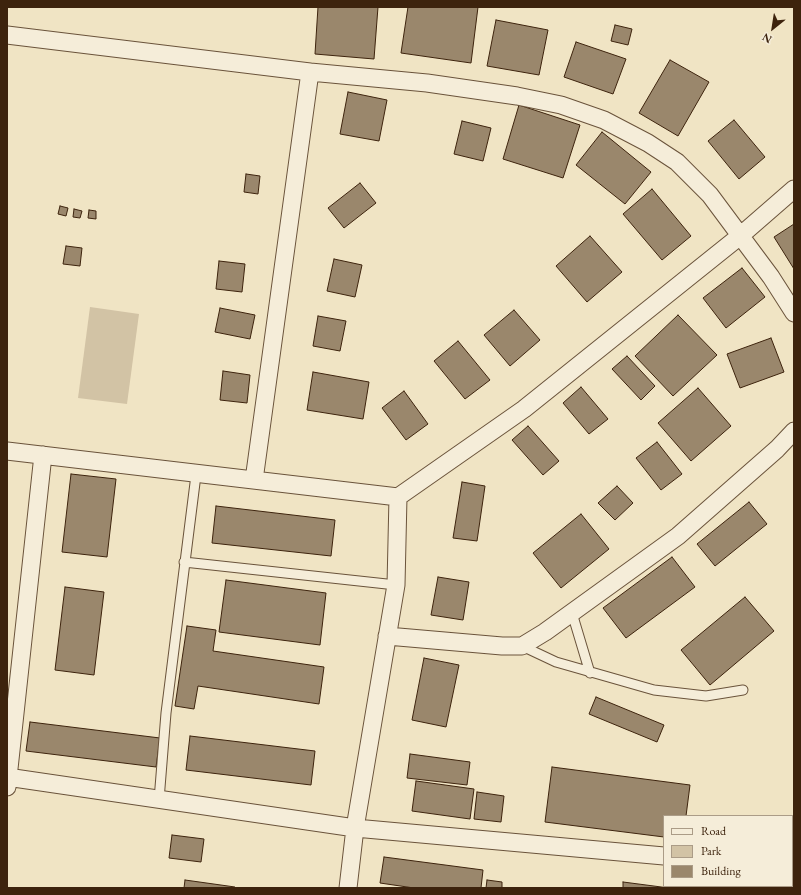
<!DOCTYPE html>
<style>
body{margin:0}
#map{position:relative;width:801px;height:895px;overflow:hidden;background:#f0e4c4;font-family:"EB Garamond",serif}
canvas{display:block}
.frame{position:absolute;inset:0;border:8px solid #3d230d;pointer-events:none}
.legend{position:absolute;left:663px;top:815px;width:130px;height:72px;box-sizing:border-box;background:#f5edd9;border:1px solid #ab9c87;margin:0;padding:5px 7px;list-style:none;font-size:12px;color:#3d230d}
.legend li{display:flex;align-items:center;gap:8px;height:20px}
.legend b{width:20px;border:1px solid #ab9c87}
.north{position:absolute;left:753px;top:8px;width:40px;height:40px;-webkit-text-stroke:3px #f5edd9;paint-order:stroke;rotate:210deg;font-size:11px;font-weight:700;line-height:16px;text-align:center;color:#3d230d}
.north::after{content:'';display:block;margin:auto;width:14px;height:18px;background:#3d230d;clip-path:polygon(50% 0,100% 100%,50% 72%,0 100%)}
</style>
<div id="map">
<canvas width="801" height="895"></canvas>
<div class="frame"></div>
<ul class="legend">
<li><b style="height:5px;background:#f5edd9"></b>Road</li>
<li><b style="height:11px;background:#d2c3a5"></b>Park</li>
<li><b style="height:11px;background:#9a876c"></b>Building</li>
</ul>
<div class="north">N</div>
</div>
<script>
const c = document.querySelector('canvas').getContext('2d');
c.lineJoin = 'round';
function fillPath(path, color) {
  c.fillStyle = color;
  c.fill(path, 'evenodd');
}
function toPath(rows) {
  const path = new Path2D();
  for (const r of rows) {
    path.moveTo(r[0], r[1]);
    for (let i = 2; i < r.length; i += 2) path.lineTo(r[i], r[i + 1]);
  }
  return path;
}
function strokePath(path, color, width, dash) {
  c.strokeStyle = color;
  c.lineWidth = width;
  c.lineCap = dash ? 'butt' : 'round';
  c.setLineDash(dash || []);
  c.stroke(path);
}
const green = toPath([
 [90,307,139,314,127,404,78,398]
]);
const building = toPath([
 [318,7,378,7,374,59,315,54,318,7],
 [408,7,478,7,471,63,401,53,408,7],
 [496,20,548,30,539,75,487,66,496,20],
 [615,25,632,29,628,45,611,41,615,25],
 [576,42,626,59,613,94,564,77,576,42],
 [670,60,709,82,678,136,639,113,670,60],
 [348,92,387,100,379,141,340,134,348,92],
 [519,105,580,125,563,178,503,159,519,105],
 [734,120,765,157,739,179,708,141,734,120],
 [462,121,491,128,483,161,454,154,462,121],
 [602,132,651,172,625,204,576,165,602,132],
 [246,174,260,176,258,194,244,192,246,174],
 [360,183,376,203,344,228,328,208,360,183],
 [652,189,691,236,662,260,623,214,652,189],
 [60,206,68,208,66,216,58,214,60,206],
 [74,209,82,211,80,218,73,217,74,209],
 [89,210,96,211,96,219,88,218,89,210],
 [794,224,794,269,774,237,794,224],
 [590,236,622,272,587,302,556,266,590,236],
 [66,246,82,248,80,266,63,264,66,246],
 [334,259,362,265,355,297,327,291,334,259],
 [219,261,245,264,242,292,216,289,219,261],
 [742,268,765,297,726,328,703,298,742,268],
 [220,308,255,315,250,339,215,332,220,308],
 [514,310,540,340,510,366,484,335,514,310],
 [678,315,717,355,673,396,635,356,678,315],
 [318,316,346,321,340,351,313,346,318,316],
 [771,338,784,372,740,388,727,354,771,338],
 [458,341,490,380,465,399,434,361,458,341],
 [627,356,655,386,641,400,612,369,627,356],
 [223,371,250,375,247,403,220,400,223,371],
 [313,372,369,382,363,419,307,410,313,372],
 [581,387,608,419,589,434,563,403,581,387],
 [698,388,731,426,691,461,658,423,698,388],
 [404,391,428,424,406,440,382,408,404,391],
 [528,426,559,461,543,475,512,440,528,426],
 [657,442,682,474,661,490,636,458,657,442],
 [71,474,116,479,107,557,62,552,71,474],
 [462,482,485,486,477,541,453,538,462,482],
 [617,486,633,503,615,520,598,503,617,486],
 [749,502,767,524,715,566,697,544,749,502],
 [216,506,335,520,331,556,212,543,216,506],
 [581,514,609,549,561,588,533,553,581,514],
 [672,557,695,587,626,638,603,608,672,557],
 [438,577,469,582,463,620,431,615,438,577],
 [226,580,326,593,320,645,219,632,226,580],
 [65,587,104,592,94,675,55,670,65,587],
 [745,597,774,631,710,685,681,650,745,597],
 [187,626,216,630,213,651,324,667,319,704,198,686,194,709,175,706,187,626],
 [424,658,459,665,446,727,412,720,424,658],
 [596,697,664,725,657,742,589,714,596,697],
 [30,722,160,738,156,767,26,751,30,722],
 [190,736,315,751,311,785,186,770,190,736],
 [410,754,470,762,467,785,407,778,410,754],
 [552,767,690,785,686,816,664,816,664,837,545,822,552,767],
 [416,781,474,789,470,819,412,811,416,781],
 [477,792,504,796,501,822,474,819,477,792],
 [172,835,204,839,201,862,169,858,172,835],
 [384,857,483,870,481,888,414,888,380,883,384,857],
 [185,880,235,887,234,888,184,888,185,880],
 [487,880,502,882,502,888,486,888,487,880],
 [623,882,669,888,623,888,623,882]
]);
const service = toPath([
 [184,562,396,585],
 [572,613,590,673],
 [522,646,556,662,654,690,706,696,743,690],
 [159,800,166,713,196,475]
]);
const minor = toPath([
 [7,35,310,72,427,83,517,96,561,105,604,120,648,143,677,162,710,195,771,277,794,313],
 [7,451,398,497,524,409,740,236,794,189],
 [254,480,310,72],
 [387,636,502,646,522,646,545,632,678,536,777,449,794,431],
 [7,777,355,828,664,856],
 [7,787,43,455],
 [348,888,355,828,396,585,398,497]
]);
fillPath(green, '#d2c3a5');
fillPath(building, '#9a876c');
strokePath(building, '#3d230d', 1);
strokePath(service, '#6a533b', 11);
strokePath(minor, '#6a533b', 19);
strokePath(service, '#f5edd9', 9);
strokePath(minor, '#f5edd9', 17);
</script>
